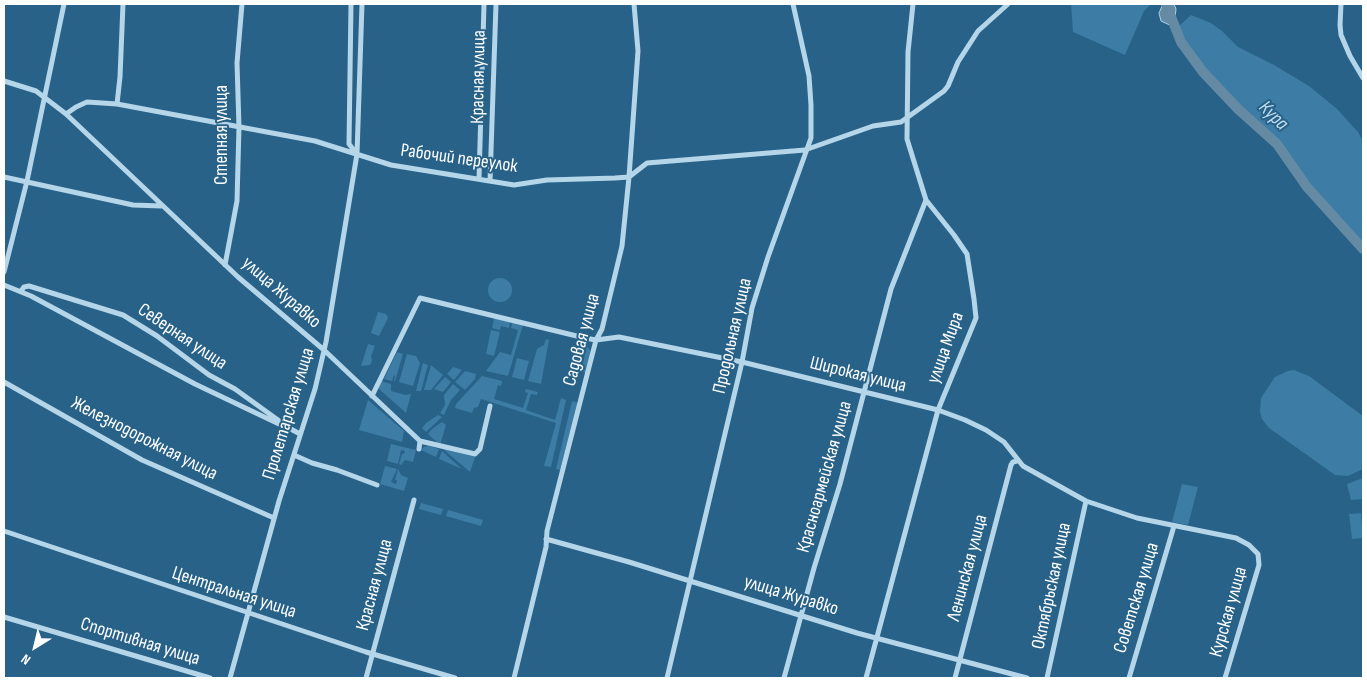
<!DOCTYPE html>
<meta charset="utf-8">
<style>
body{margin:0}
#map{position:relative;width:1367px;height:682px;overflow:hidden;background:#286288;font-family:"Sofia Sans Condensed",sans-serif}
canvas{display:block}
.frame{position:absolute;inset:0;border:5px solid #fff;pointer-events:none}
.north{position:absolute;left:10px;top:622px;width:50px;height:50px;-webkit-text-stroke:4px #286288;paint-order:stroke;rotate:216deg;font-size:14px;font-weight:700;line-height:20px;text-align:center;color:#fff}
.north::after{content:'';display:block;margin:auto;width:18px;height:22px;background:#fff;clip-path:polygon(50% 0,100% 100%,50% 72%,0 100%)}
</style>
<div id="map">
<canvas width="1367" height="682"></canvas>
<div class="frame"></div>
<div class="north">N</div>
</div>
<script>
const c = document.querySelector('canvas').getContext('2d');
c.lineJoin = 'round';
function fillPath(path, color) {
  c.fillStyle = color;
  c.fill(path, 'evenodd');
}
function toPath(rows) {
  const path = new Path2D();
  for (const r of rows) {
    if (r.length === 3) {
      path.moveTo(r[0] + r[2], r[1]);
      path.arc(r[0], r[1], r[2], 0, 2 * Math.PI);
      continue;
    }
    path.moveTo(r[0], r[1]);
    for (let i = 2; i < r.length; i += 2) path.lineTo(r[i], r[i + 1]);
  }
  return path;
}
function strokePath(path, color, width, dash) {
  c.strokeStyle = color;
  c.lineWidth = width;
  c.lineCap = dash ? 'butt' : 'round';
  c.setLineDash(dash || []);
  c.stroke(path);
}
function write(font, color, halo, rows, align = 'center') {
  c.font = font + ' "Sofia Sans Condensed",sans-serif';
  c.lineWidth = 4;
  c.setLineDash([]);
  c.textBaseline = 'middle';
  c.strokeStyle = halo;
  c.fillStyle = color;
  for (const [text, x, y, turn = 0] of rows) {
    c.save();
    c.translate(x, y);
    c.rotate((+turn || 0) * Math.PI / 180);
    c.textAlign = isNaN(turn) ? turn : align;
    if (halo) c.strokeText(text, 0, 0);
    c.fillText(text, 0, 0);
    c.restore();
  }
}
const green = toPath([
 [1071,4,1151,4,1144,11,1125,55,1073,32],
 [1191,15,1211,23,1222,31,1238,47,1274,65,1309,86,1337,109,1358,132,1363,141,1363,254,1328,214,1272,142,1240,115,1191,58,1179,31,1179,26],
 [500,290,12],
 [378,312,386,314,388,318,379,336,371,333],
 [496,318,509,321,510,323,509,328,501,326,500,330,492,328,494,319],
 [514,322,523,325,508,376,486,371,500,352,511,355,518,330,511,328,512,323],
 [491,330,500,332,494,356,486,354],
 [546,339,549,340,541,384,528,381,537,349,544,345],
 [368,344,375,346,371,356,372,361,370,365,361,366],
 [587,346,591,352,586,373,581,371],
 [397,352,403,354,395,381,394,381,395,376,394,375,392,381,384,379],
 [407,354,416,356,420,363,413,386,399,382],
 [517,358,529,361,524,380,512,377],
 [423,363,428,365,421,391,416,391],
 [431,365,443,375,431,390,424,390],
 [453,367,462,370,454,380,447,374],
 [1294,370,1309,376,1363,416,1363,469,1348,476,1335,475,1269,428,1262,419,1260,412,1261,398,1275,377,1288,371],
 [465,371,476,374,475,379,465,390,455,382],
 [482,376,502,381,501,386,498,385,494,399,523,408,528,393,525,392,526,389,538,392,537,395,531,394,526,410,555,420,561,398,566,400,551,467,544,466,556,423,481,399,478,407,474,408,472,413,455,408,456,404],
 [445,377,451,382,443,392,434,389],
 [381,381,391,384,391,391,405,395,411,394,406,413,378,388],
 [453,384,460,390,451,400,444,415,440,413,445,405,444,395],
 [368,400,404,431,402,442,359,430],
 [572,401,578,403,560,470,556,469],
 [438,415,442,417,426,432,422,428,426,423],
 [442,422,446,425,440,445,428,434,432,429],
 [391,444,416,450,413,462,405,460,401,465,399,464,402,454,404,454,405,451,401,450,398,464,387,461],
 [429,446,439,449,436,457,421,450,424,447],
 [443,449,475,457,470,472],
 [442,451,462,469,439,459],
 [385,466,397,469,391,482,396,484,397,480,395,480,398,469,401,475,408,478,404,491,380,484],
 [1363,478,1363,499,1351,500,1347,484],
 [1182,484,1198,487,1188,525,1172,522],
 [421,503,443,509,441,515,419,509],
 [448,510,483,520,481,526,446,516],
 [1361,513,1363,538,1352,539,1349,514]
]);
const water = toPath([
 [1163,4,1174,4,1176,9,1174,27,1161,21,1159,13,1163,4]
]);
const river = toPath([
 [1166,4,1181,42,1203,72,1238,109,1277,144,1307,187,1363,249]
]);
const minor = toPath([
 [351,4,349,144,357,154,362,4],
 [1341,4,1340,25,1341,35,1350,56,1363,78],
 [4,81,36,91,66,114,238,277,324,350,420,441,475,454,480,449,490,406],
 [117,104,120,77,123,4],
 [66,114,76,107,87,102,117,104,315,141,391,165,514,185,547,180,615,178,629,177,647,163,805,150,873,126,901,122,944,91,948,86,958,62,978,31,1008,4],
 [4,177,133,205,161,206],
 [479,179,484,4],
 [490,181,496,4],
 [225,265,237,201,239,127,237,63,242,4],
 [4,272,27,181,64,4],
 [4,285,31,296,195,384,279,424],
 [21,291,24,287,29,286,123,315,157,336,209,375,235,389,289,428,300,434],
 [4,382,142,460,274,518],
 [372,396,420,298,585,338,596,340,619,337,742,362,938,410,965,420,986,430,1004,442,1023,466,1086,501,1137,518,1236,538,1249,545,1258,554,1259,565,1225,678],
 [419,449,420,441],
 [294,455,312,463,337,470,377,485],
 [4,531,366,652,455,678],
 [546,539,629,562,857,633,1027,678],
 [4,617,210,678],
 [230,678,279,501,315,389,326,342,357,154],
 [366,678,414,500],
 [514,678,546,547,547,531,596,340,602,329,622,246,629,177,638,51,634,4],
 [667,678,742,362,752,308,768,257,811,138,811,105,809,76,793,4],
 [784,678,814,568,840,484,891,289,926,200],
 [866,678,938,410,976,318,974,299,967,254,954,235,926,200,907,139,908,52,913,4],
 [955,678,1011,465,1013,462,1017,461],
 [1047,678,1086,501],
 [1129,678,1174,526]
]);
const streetNames = [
 ["Красная улица",479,77,-89],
 ["Степная улица",222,135,-90],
 ["Рабочий переулок",459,159,8],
 ["улица Журавко",281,293,41],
 ["Продольная улица",733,336,-77],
 ["Северная улица",182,337,34],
 ["Садовая улица",582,340,-75],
 ["улица Мира",946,348,-70],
 ["Широкая улица",858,375,14],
 ["Пролетарская улица",289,414,-73],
 ["Железнодорожная улица",144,439,27],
 ["Красноармейская улица",825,477,-74],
 ["Ленинская улица",968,568,-75],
 ["Красная улица",375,585,-75],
 ["Октябрьская улица",1052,586,-78],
 ["Центральная улица",234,593,18],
 ["улица Журавко",791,596,17],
 ["Советская улица",1137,598,-73],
 ["Курская улица",1229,612,-74],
 ["Спортивная улица",140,642,17]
];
const waterNames = [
 ["Кура",1273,116,45]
];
fillPath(green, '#3d7ca5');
fillPath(water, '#658aa4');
strokePath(water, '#aad1e9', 1);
strokePath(river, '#658aa4', 10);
strokePath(minor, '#b5d5e9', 5);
write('19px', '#fff', '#286288', streetNames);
write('italic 20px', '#c1def0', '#286288', waterNames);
</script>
